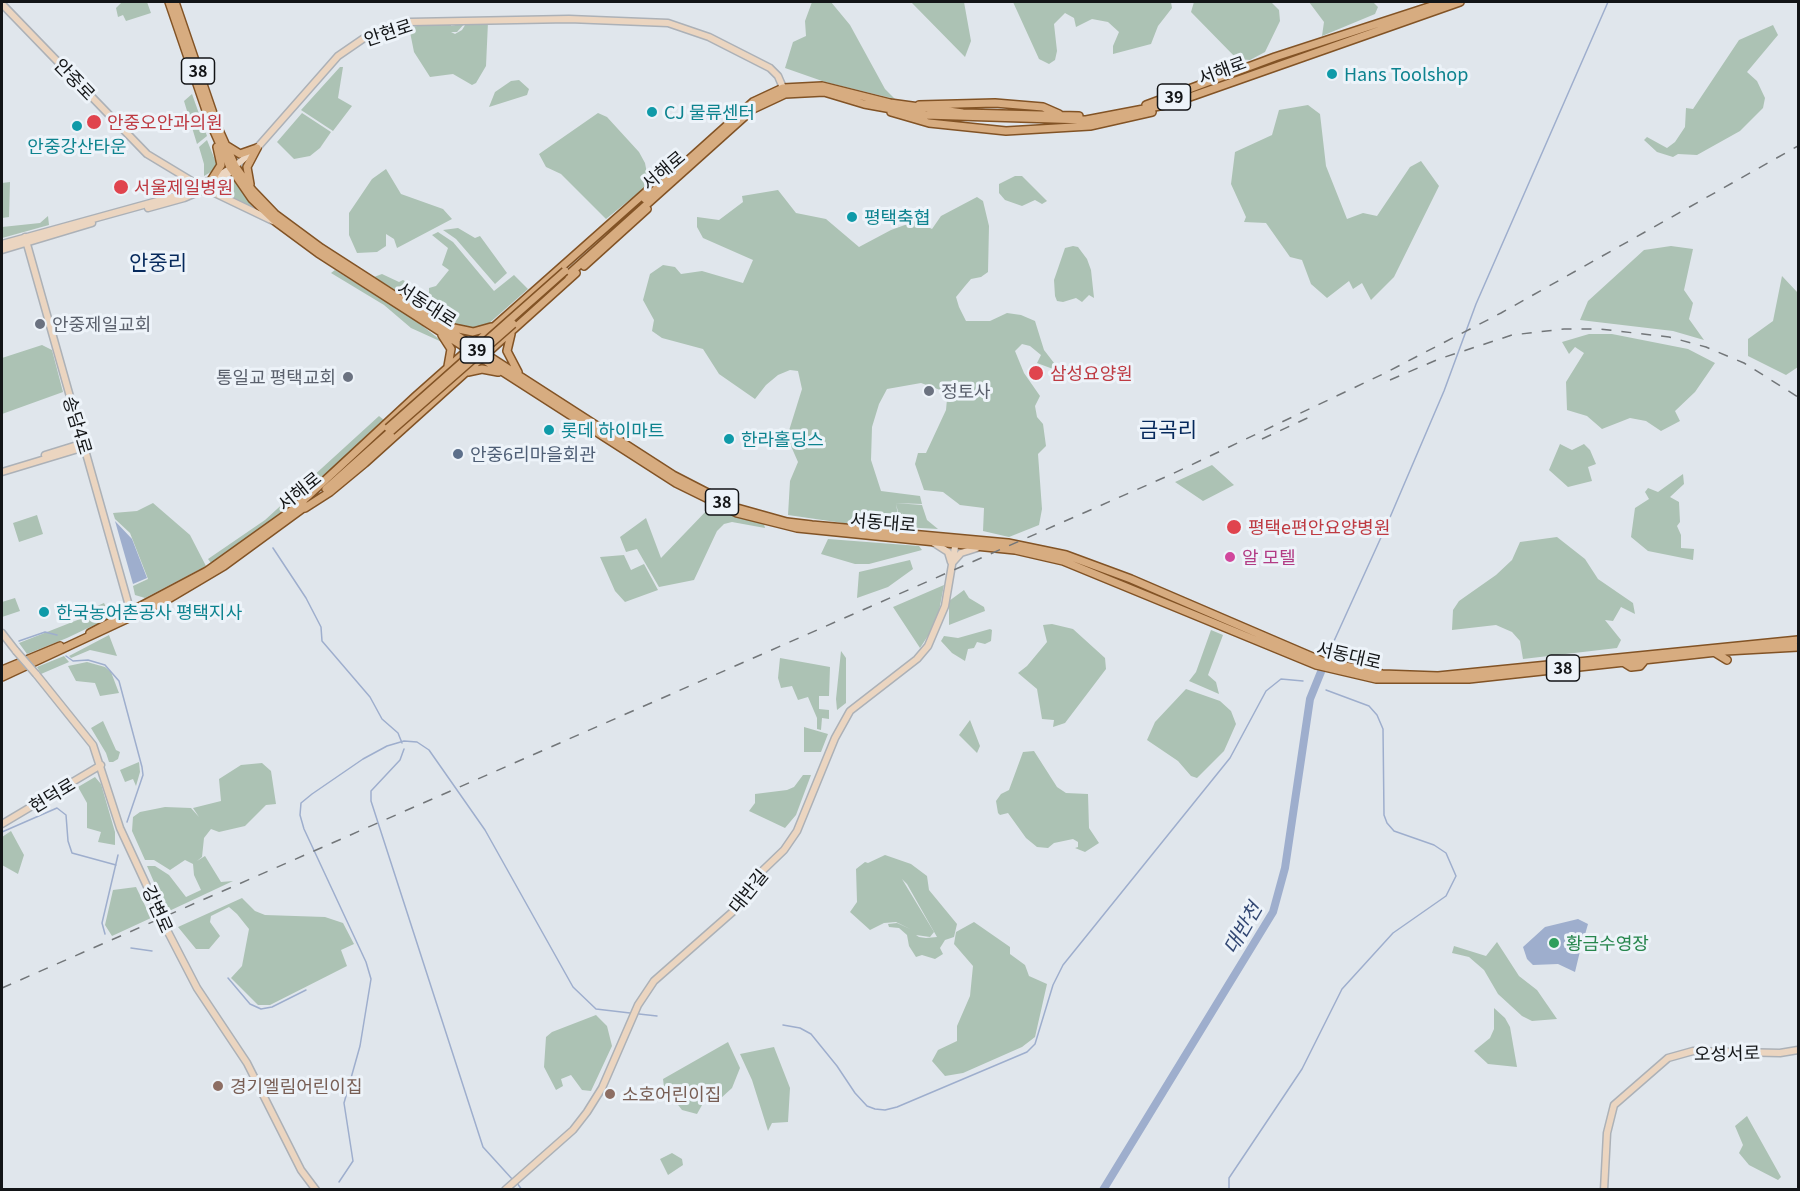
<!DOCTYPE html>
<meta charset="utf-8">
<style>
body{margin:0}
#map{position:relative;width:1800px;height:1191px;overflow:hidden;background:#e0e6ec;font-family:Georgia,serif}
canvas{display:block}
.frame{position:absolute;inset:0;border:3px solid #131517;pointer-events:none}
</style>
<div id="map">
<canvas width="1800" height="1191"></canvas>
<div class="frame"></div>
</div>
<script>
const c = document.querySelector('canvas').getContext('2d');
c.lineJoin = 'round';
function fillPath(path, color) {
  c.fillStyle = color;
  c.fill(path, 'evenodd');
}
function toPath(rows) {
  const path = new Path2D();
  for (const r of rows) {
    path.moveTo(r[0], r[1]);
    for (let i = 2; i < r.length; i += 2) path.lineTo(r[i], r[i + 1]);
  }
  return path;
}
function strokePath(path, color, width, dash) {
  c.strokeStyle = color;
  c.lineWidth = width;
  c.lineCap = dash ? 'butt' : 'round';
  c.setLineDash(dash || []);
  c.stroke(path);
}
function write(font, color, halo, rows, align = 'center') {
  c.font = font + ' Georgia,"Noto Sans KR",serif';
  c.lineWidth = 6;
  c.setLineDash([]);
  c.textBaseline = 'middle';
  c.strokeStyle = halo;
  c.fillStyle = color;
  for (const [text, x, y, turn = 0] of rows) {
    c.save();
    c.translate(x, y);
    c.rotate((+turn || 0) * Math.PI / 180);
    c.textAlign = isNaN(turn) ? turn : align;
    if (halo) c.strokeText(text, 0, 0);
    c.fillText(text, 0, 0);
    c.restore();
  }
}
const green = toPath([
 [122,2,147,2,151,13,126,21,123,15,118,17,116,8],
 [812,2,831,2,850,25,885,89,895,99,825,82,785,68,793,42,806,36,805,21],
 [911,2,964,2,971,41,965,57],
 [1013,2,1171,2,1172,8,1158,26,1151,44,1113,54,1113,46,1119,32,1108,22,1092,19,1076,27,1074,18,1065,13,1054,24,1057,51,1055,60,1049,64,1039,59],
 [1194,2,1271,2,1279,10,1280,21,1265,52,1250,60,1237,59,1191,12],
 [1309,2,1373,2,1378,7,1375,14,1322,36,1324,22],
 [451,22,451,26,465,23,457,32,451,32,455,34,462,30,467,22,488,22,486,66,476,83,472,85,453,74,430,77,414,52,409,27],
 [1773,25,1778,35,1747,72,1757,81,1765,98,1763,108,1740,131,1697,155,1678,154,1673,157,1657,152,1644,140,1647,137,1667,148,1675,142,1685,127,1686,108,1693,109,1739,40],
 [340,67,343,67,338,98,352,106,333,131,301,110],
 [519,80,529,89,527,95,489,107,495,92,511,81],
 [192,94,207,136,197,144,184,101],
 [1308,105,1320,114,1326,166,1347,219,1363,213,1377,216,1410,167,1421,161,1439,186,1394,277,1371,300,1362,283,1353,289,1349,281,1327,298,1311,284,1302,260,1290,257,1266,223,1244,222,1246,217,1231,184,1235,152,1272,135,1279,110],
 [302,113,331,132,320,148,310,156,294,159,277,142],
 [598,113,607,117,639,152,645,163,649,184,606,219,561,174,546,167,539,154],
 [207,140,217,165,216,169,204,176,204,164,199,147],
 [386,169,401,194,443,209,452,219,397,248,394,239,386,234,386,246,377,252,357,253,349,235,349,213,372,179],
 [230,174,258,208,256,210,211,188],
 [1015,176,1022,176,1047,201,1042,204,1035,200,1022,206,1005,200,999,193,999,184],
 [10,182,9,217,2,218,2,183],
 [778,190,796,213,826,219,859,247,891,230,916,221,932,229,941,216,977,197,983,201,989,226,988,272,981,277,971,279,965,286,956,297,959,307,966,321,990,321,1007,313,1021,315,1035,321,1044,350,1061,372,1037,363,1041,355,1030,346,1022,344,1015,351,1024,373,1040,396,1035,406,1037,417,1043,424,1046,446,1038,454,1042,509,1039,525,1009,537,983,531,984,508,960,505,943,492,924,490,915,464,918,453,926,453,946,410,947,399,943,391,921,383,887,389,879,404,872,427,871,460,881,491,920,496,922,504,895,503,922,505,927,520,938,529,902,527,896,504,900,527,843,523,788,515,790,481,798,462,787,437,802,389,798,371,790,370,778,375,766,385,755,399,719,374,703,349,662,338,652,331,654,320,643,300,650,274,663,265,675,267,681,274,702,271,743,283,753,260,703,238,697,227,697,217,719,220,743,202,742,196],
 [48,216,49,225,2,238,2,227,40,223],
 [458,228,475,238,480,236,507,273,495,284,456,239,443,230],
 [438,232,453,242,494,291,514,275,528,289,487,325,476,328,450,323,374,277,382,274,399,282,403,280,428,296,442,313,429,295,429,288,436,286,449,270,442,265,448,248,432,235],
 [1073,246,1078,247,1087,259,1091,270,1094,298,1089,295,1082,302,1076,298,1063,302,1057,301,1055,296,1054,280,1065,248],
 [1671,246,1693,249,1684,290,1693,303,1689,319,1704,340,1673,331,1580,320,1588,301,1644,250],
 [335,270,415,320,444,343,411,328,384,305,331,273],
 [1782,276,1798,293,1798,367,1786,375,1748,356,1748,339,1773,321],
 [1589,334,1612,334,1688,349,1715,363,1695,392,1675,411,1680,421,1661,431,1646,421,1630,418,1602,429,1587,416,1567,410,1566,382,1584,353,1575,347,1569,354,1562,342],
 [42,345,52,350,63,392,2,414,2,358],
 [379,416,384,420,315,485,263,528,211,563,208,559,265,520],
 [1560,444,1572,450,1584,444,1590,450,1596,464,1588,467,1592,481,1568,487,1549,470],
 [1212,465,1234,485,1203,501,1175,482],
 [1683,474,1684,484,1670,497,1679,502,1680,522,1677,526,1681,535,1681,548,1694,549,1693,560,1648,551,1631,537,1635,508,1649,499,1645,492,1648,488,1658,492],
 [153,503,190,535,206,566,145,598,135,595,133,586,148,579,130,533,115,519,113,513,137,511],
 [710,507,764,524,765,528,732,522,724,524,717,531,694,580,659,587,637,549,626,552,620,537,646,518,661,558],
 [37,515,43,534,19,542,13,523],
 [1557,537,1585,559,1598,579,1633,603,1635,614,1621,607,1613,621,1605,620,1621,640,1617,648,1523,659,1520,641,1512,632,1496,625,1452,630,1453,610,1459,601,1496,575,1512,560,1520,542],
 [828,539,919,546,922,550,869,564,855,564,821,554],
 [624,555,631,570,644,564,658,590,625,602,615,591,600,557],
 [910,560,913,569,888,587,857,598,859,572],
 [944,585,937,622,920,648,893,607],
 [964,590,969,598,984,607,985,611,949,625,949,601],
 [15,598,20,611,2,617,2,602],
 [104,603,111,617,67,638,27,654,19,643,80,619,79,614],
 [1052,624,1073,629,1105,658,1106,669,1065,723,1053,727,1054,720,1042,719,1037,689,1018,673,1027,666,1047,642,1043,625],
 [990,629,992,630,991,641,985,644,977,642,974,648,968,649,965,661,952,653,941,641,944,636,958,638],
 [1211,630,1223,635,1208,675,1216,682,1219,694,1189,681,1196,672],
 [109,635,117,656,90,650,71,658,69,656],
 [841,651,846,658,846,703,837,710,836,699],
 [64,656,69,662,41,674,37,667],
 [780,658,830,667,829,696,819,696,819,709,829,710,829,719,822,718,821,730,817,729,817,718,808,697,798,700,792,686,781,688,778,678],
 [87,662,105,667,111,672,119,693,100,696,95,683,76,681,68,666],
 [1186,689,1220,701,1231,711,1236,724,1224,751,1197,778,1191,776,1178,761,1147,740,1155,722],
 [970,720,980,746,977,753,959,735],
 [103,721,116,750,120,752,118,759,113,762,109,762,106,753,91,728],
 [804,727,828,734,821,752,804,752],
 [1034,751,1057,787,1066,793,1088,794,1089,828,1099,843,1085,852,1075,848,1078,847,1078,842,1073,839,1054,843,1048,848,1037,847,1026,838,1008,813,1000,815,998,813,996,801,1001,794,1009,790,1023,752],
 [139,762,140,772,136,786,133,779,125,782,120,770],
 [262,763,271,771,276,804,266,805,245,826,219,832,211,829,204,838,202,857,197,861,205,856,221,882,233,881,167,912,147,866,155,866,169,875,186,897,201,890,194,875,193,864,185,860,170,870,154,860,145,860,132,831,133,817,140,812,165,807,191,808,199,817,193,808,221,801,219,779,241,765],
 [803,775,811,775,796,815,785,828,749,811,755,803,755,794,787,790,794,787],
 [95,777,101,784,115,832,115,845,98,842,101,832,87,828,87,803,78,787],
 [11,831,24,855,18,874,2,865,2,837],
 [885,855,911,864,927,876,929,890,957,924,954,937,945,940,940,948,943,954,935,959,922,955,916,957,909,946,907,935,899,928,889,927,888,924,897,923,910,929,896,922,884,923,870,930,850,912,857,902,856,869,865,862,868,863],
 [902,879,907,884,937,937,926,938,919,937,916,935,930,937,934,932],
 [136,887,151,918,112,936,105,925,113,890],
 [242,898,255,911,265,915,325,917,343,923,354,944,341,950,347,966,270,1005,258,1005,231,978,242,966,249,929,237,914,229,907,211,916,210,922,220,936,209,949,196,949,178,927],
 [974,922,1010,947,1010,954,1025,965,1029,976,1047,984,1035,1037,1022,1047,963,1073,945,1076,932,1061,938,1050,957,1041,957,1026,970,996,973,966,954,944,956,932],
 [1497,942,1519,976,1537,990,1557,1019,1532,1021,1522,1016,1498,994,1484,970,1469,957,1452,953,1454,946,1486,956],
 [1494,1008,1505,1018,1510,1027,1517,1067,1488,1064,1474,1051,1490,1038,1494,1029],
 [596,1015,607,1026,612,1046,591,1091,582,1090,571,1075,561,1079,563,1086,556,1090,544,1067,546,1037,552,1032],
 [728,1042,740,1068,732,1088,720,1099,706,1098,697,1114,682,1110,664,1087,663,1079],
 [774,1047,790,1088,788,1122,772,1123,768,1131,752,1080,740,1054],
 [1747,1116,1781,1177,1778,1180,1749,1165,1739,1153,1743,1145,1735,1126],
 [672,1153,682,1159,683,1165,668,1175,660,1159]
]);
const water = toPath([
 [115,521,132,539,147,578,133,584],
 [1578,919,1588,924,1584,938,1581,940,1581,947,1575,972,1558,964,1533,965,1527,959,1523,947,1545,927]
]);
const stream = toPath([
 [273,548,306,598,321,627,322,641,370,697,382,719,398,733,402,743],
 [19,641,45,632,57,635],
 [1329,652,1388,522,1444,391,1476,304,1608,2],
 [66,656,73,661,88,660,105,665,119,681,142,767,143,775,127,822],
 [404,749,400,760,371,791,371,801,483,1147,513,1180],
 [2,832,57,808,66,815,68,841,72,853,116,865],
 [105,934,102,923,118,855],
 [131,948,152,951],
 [228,978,250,1004,261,1009,272,1007,306,990],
 [639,1014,657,1016],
 [783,1025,800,1028,811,1034,837,1066,855,1093,867,1106,875,1109,885,1110,897,1107,1027,1052,1035,1044,1053,985,1063,965,1230,758,1266,691,1281,679,1303,681],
 [339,1182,353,1161,344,1103,360,1046,371,979,366,962,304,829,300,815,301,803,312,794,363,759,387,746,404,741,417,742,429,750,485,830,573,987,596,1009,630,1013],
 [517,1183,522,1190],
 [1229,1190,1229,1178,1302,1069,1342,989,1393,933,1446,896,1456,876,1446,853,1434,845,1394,831,1387,823,1384,815,1383,729,1377,715,1369,706,1326,690]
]);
const river = toPath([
 [1103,1190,1273,912,1285,868,1310,699,1329,652]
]);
const secondary = toPath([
 [2,4,147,154,200,186,273,221],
 [148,208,184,198,205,189,229,173],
 [25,237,131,613],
 [2,244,183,194,200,186,235,166,257,148,338,56,370,34,410,22,569,19,668,23,709,37,770,68,778,76,784,90],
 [2,250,92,223],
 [45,455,87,442],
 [2,472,88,446],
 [934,543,948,552,951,562],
 [953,562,961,553,977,548],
 [2,633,16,651],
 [36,674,93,745,120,828,158,910],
 [2,824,101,765],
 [168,932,197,988,247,1063,301,1170,316,1190],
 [505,1190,573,1130,587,1112,602,1088,638,1005,654,981,737,908,758,875,784,850,797,831,835,738,850,711,917,659,928,646,945,606,956,541],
 [1604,1190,1607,1133,1614,1105,1668,1058,1693,1051,1780,1053,1798,1050]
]);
const primary = toPath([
 [169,2,210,122,230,167,252,199,276,222,318,253,676,483,737,513,797,528,1015,550,1063,561,1316,665,1376,679,1469,679,1726,651,1798,647],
 [175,2,218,128,235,166,252,190,275,214,321,248,673,475,737,508,787,522,812,525,1008,543,1066,555,1131,579,1322,661,1382,674,1438,676,1798,640],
 [919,105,995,103,1043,107,1059,114],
 [1146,105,1275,57,1444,2],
 [891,112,929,123,1006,131,1090,126,1152,112],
 [227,146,240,154,257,148],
 [212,179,221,165,217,147],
 [250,184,247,167,257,148],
 [645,199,753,102,783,88,822,86,890,103,963,113,1079,116],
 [584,266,647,209],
 [568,275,753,109,785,94,824,92,864,104,925,115,1086,120,1170,104,1460,2],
 [449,327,473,332,491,327],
 [511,334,507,351,518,372],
 [442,335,451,349,448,366],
 [468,372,482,369,498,372],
 [326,489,391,431],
 [305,508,330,492,365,463,576,273],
 [293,510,417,395,647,191],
 [90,633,207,571,295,508],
 [1714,652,1727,660],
 [1623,662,1631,667,1640,666,1645,660],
 [2,670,60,646],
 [2,677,165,601,224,566,306,506]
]);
const rail = toPath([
 [1390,380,1439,359,1512,335,1564,329,1600,329,1669,337,1706,347,1744,363,1798,397],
 [1262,439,1316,414],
 [2,988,1170,475,1383,374,1501,313,1798,146]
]);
const secondaryBridge = toPath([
 [16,651,36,674],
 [158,910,168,932]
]);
const primaryBridge = toPath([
 [388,428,565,271],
 [391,431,513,324]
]);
const markers = [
 [1332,74,6,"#0f9aa8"],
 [652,112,6,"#0f9aa8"],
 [94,122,8,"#e0444e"],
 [77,126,6,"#0f9aa8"],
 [121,187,8,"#e0444e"],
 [852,217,6,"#0f9aa8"],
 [40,324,6,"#6b7280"],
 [1036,373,8,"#e0444e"],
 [348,377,6,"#6b7280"],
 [929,391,6,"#6b7280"],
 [549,430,6,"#0f9aa8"],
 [729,439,6,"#0f9aa8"],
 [458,454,6,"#5c6f8a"],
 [1234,527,8,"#e0444e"],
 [1230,557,6,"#d1479c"],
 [44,612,6,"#0f9aa8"],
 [1554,943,6,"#2e9e5b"],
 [218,1086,6,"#8d6e63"],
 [610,1094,6,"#8d6e63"]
];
const shields = [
 [198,71,33],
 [1174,97,33],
 [477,350,33],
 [722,502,33],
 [1563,668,33]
];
const shieldNames = [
 ["38",198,71],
 ["39",1174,97],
 ["39",477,350],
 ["38",722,502],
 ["38",1563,668]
];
const streetNames = [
 ["안현로",388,32,-18],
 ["서해로",1222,70,-20],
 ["안중로",75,79,46],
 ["서해로",663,170,-40],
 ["서동대로",427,304,33],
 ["송담4로",78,425,73],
 ["서해로",299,491,-39],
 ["서동대로",883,522,5],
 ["서동대로",1349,655,13],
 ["현덕로",52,795,-31],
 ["대반길",748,891,-51],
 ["강변로",158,909,66],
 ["오성서로",1727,1053,-1]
];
const cultureNames = [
 ["Hans Toolshop",1344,74],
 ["CJ 물류센터",664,112],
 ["안중강산타운",77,146,"center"],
 ["평택축협",864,217],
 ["롯데 하이마트",561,430],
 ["한라홀딩스",741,439],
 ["한국농어촌공사 평택지사",56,612]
];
const healthNames = [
 ["안중오안과의원",107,122],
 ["서울제일병원",134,187],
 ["삼성요양원",1050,373],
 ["평택e편안요양병원",1248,527]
];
const worshipNames = [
 ["안중제일교회",52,324],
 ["통일교 평택교회",336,377,"right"],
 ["정토사",941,391]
];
const serviceNames = [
 ["안중6리마을회관",470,454]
];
const hotelNames = [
 ["알 모텔",1242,557]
];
const leisureNames = [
 ["황금수영장",1566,943]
];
const educationNames = [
 ["경기엘림어린이집",230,1086],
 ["소호어린이집",622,1094]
];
const waterNames = [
 ["대반천",1242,928,-60]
];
const quarterNames = [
 ["안중리",158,262],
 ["금곡리",1168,429]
];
fillPath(green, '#acc2b4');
fillPath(water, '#9eaecd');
strokePath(stream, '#9eaecd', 1.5);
strokePath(river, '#9eaecd', 8);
strokePath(secondary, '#acb1b7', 9);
strokePath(primary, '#825325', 10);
strokePath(secondary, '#ebd5c0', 6);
strokePath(primary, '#d7ac80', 7);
strokePath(rail, '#727679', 1.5, [10, 10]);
strokePath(secondaryBridge, '#acb1b7', 9, []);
strokePath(primaryBridge, '#825325', 10, []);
strokePath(secondaryBridge, '#ebd5c0', 6);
strokePath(primaryBridge, '#d7ac80', 7);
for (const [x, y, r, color] of markers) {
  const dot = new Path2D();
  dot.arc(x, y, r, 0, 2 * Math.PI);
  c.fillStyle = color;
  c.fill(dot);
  strokePath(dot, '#edf3f9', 2);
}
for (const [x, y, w] of shields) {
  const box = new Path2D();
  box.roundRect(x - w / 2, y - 13, w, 26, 4.5);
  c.fillStyle = '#edf3f9';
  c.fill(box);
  strokePath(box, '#131517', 1.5);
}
write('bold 16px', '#131517', null, shieldNames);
write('18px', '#131517', '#edf3f9', streetNames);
write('18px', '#0d838f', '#edf3f9', cultureNames, 'left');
write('18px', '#be3a42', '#edf3f9', healthNames, 'left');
write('18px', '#5b616d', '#edf3f9', worshipNames, 'left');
write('18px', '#4e5e75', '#edf3f9', serviceNames, 'left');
write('18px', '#b23c85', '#edf3f9', hotelNames, 'left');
write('18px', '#27864d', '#edf3f9', leisureNames, 'left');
write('18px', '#785e54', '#edf3f9', educationNames, 'left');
write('italic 20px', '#334874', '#edf3f9', waterNames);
write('21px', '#06295c', '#edf3f9', quarterNames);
</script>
